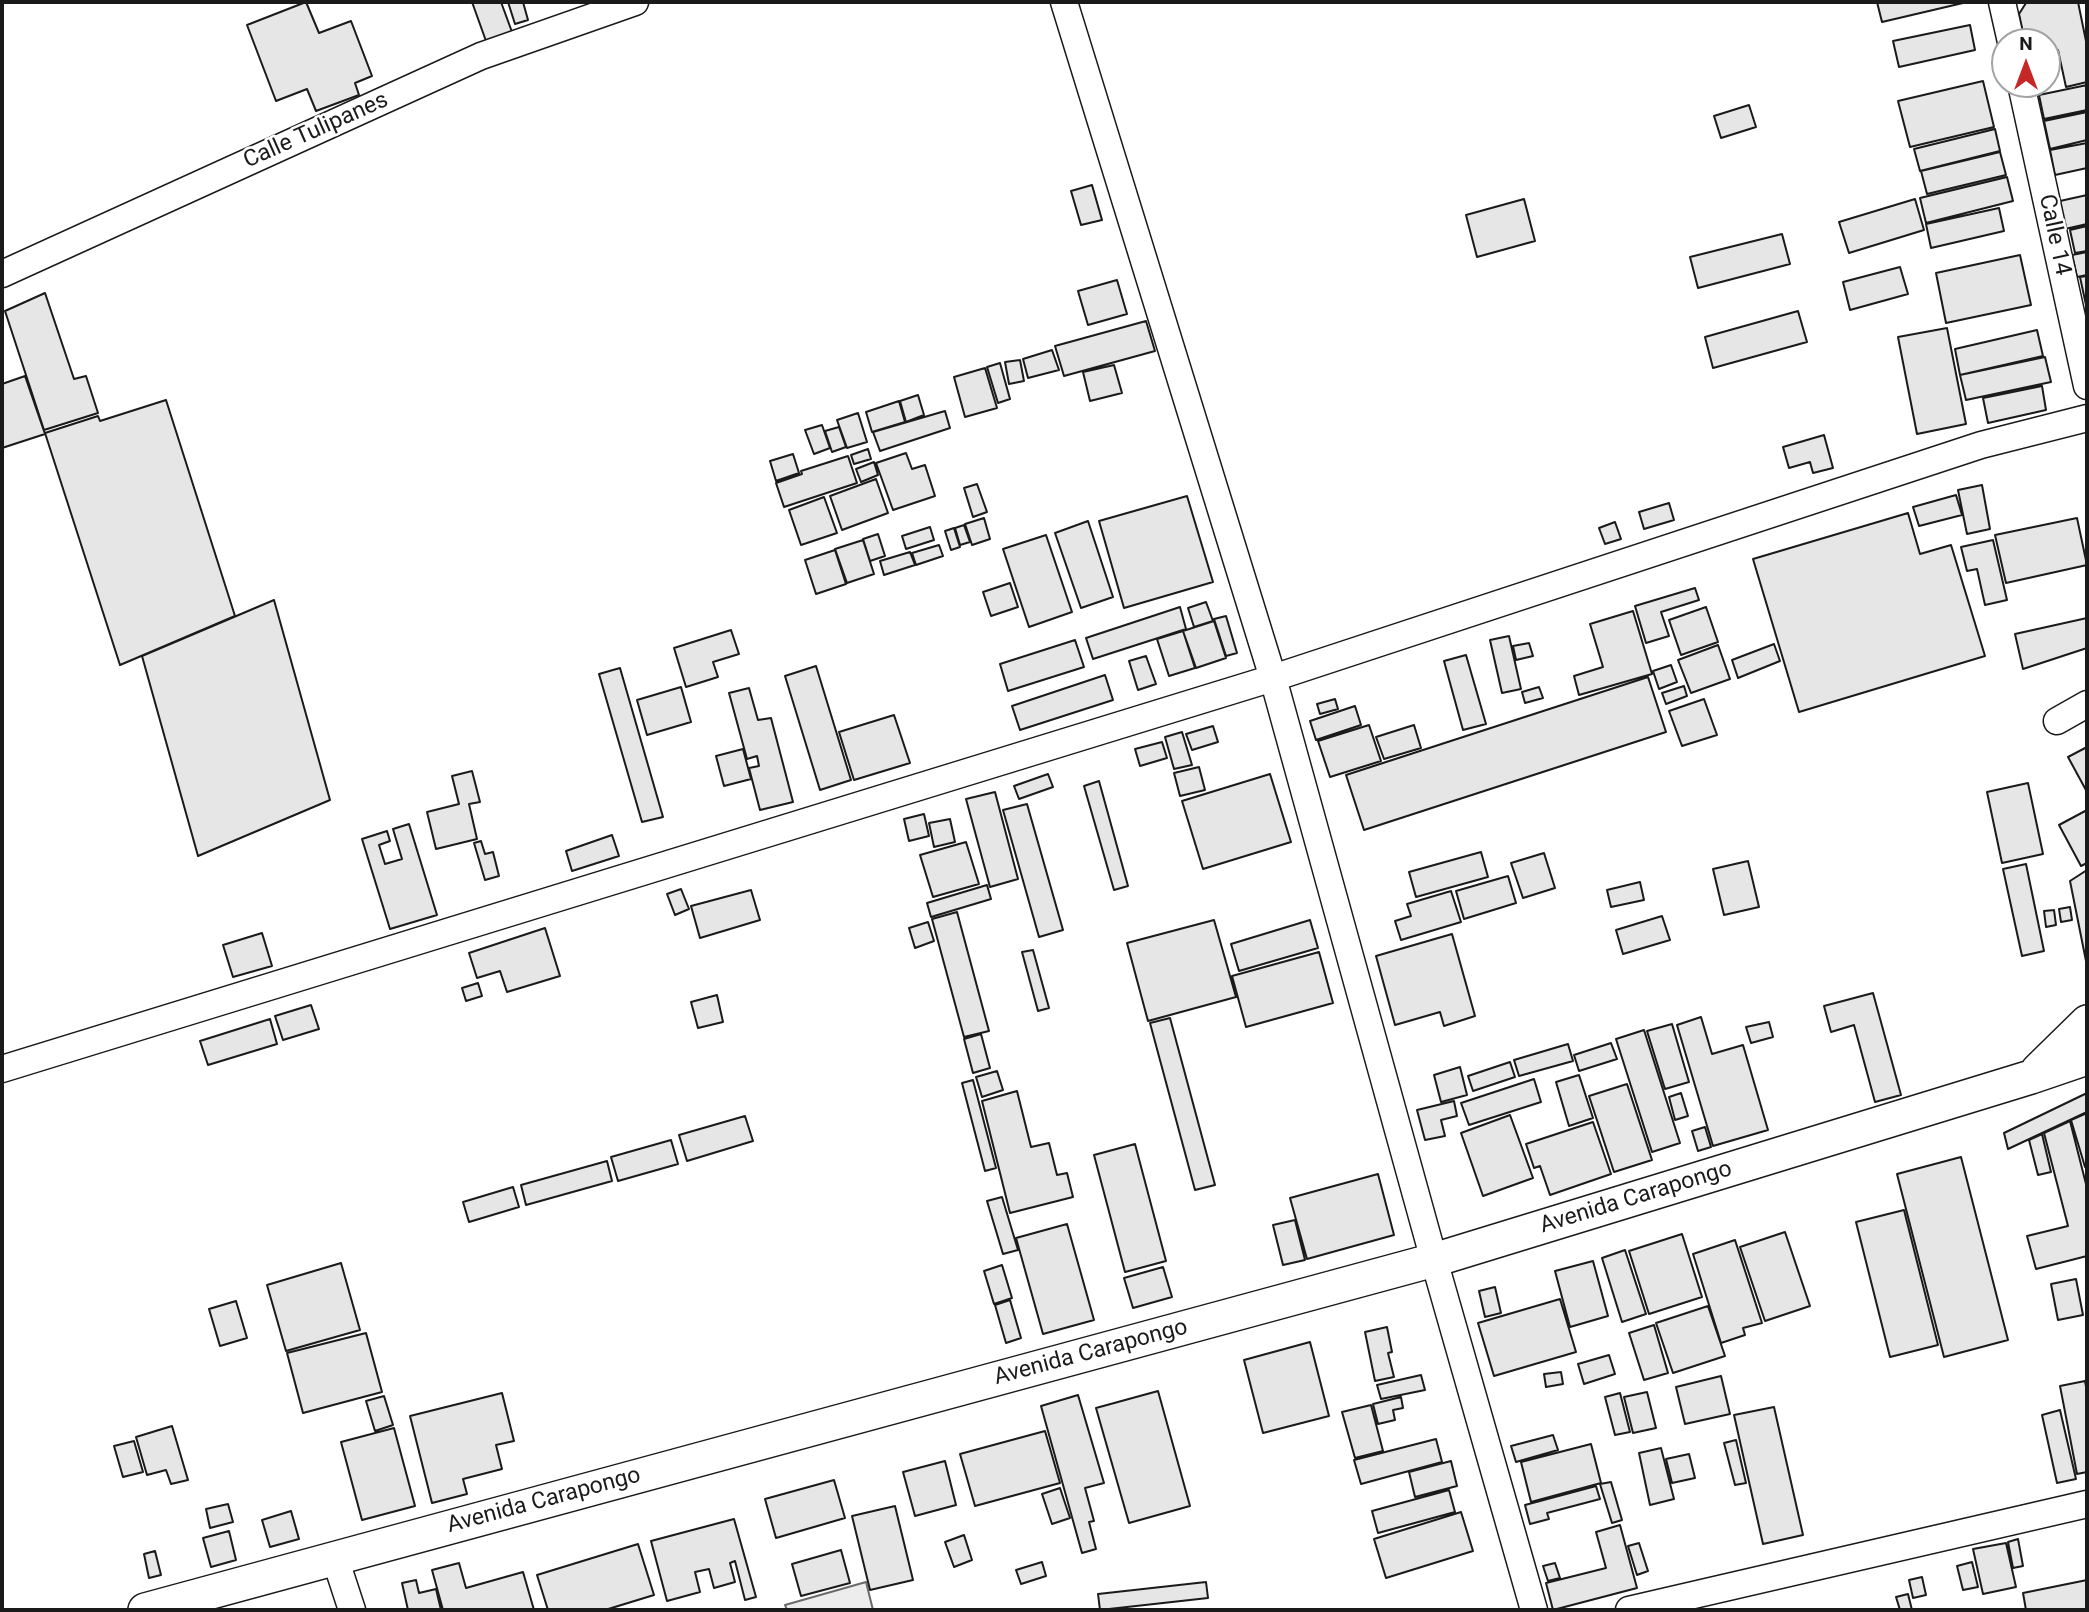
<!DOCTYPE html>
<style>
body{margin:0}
#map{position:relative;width:2089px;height:1612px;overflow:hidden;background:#fff;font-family:Roboto,sans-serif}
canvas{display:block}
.frame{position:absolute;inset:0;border:4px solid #1a1a1a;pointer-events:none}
.north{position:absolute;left:1991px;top:28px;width:70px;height:70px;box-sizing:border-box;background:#fff;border:2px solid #a3a3a3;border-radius:50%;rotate:0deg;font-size:19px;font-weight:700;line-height:28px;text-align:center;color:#1a1a1a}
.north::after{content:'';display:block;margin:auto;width:24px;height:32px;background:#c62828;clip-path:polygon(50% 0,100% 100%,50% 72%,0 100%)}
</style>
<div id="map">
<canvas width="2089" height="1612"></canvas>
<div class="frame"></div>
<div class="north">N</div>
</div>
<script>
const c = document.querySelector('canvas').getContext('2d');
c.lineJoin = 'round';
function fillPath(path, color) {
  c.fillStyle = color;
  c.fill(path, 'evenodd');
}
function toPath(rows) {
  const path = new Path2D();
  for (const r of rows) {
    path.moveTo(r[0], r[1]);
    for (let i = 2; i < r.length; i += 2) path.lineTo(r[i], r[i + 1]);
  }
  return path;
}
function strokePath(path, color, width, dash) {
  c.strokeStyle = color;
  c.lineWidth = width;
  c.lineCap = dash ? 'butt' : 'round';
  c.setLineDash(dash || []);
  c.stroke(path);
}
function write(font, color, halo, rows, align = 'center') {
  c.font = font + ' Roboto,sans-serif';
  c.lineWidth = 5;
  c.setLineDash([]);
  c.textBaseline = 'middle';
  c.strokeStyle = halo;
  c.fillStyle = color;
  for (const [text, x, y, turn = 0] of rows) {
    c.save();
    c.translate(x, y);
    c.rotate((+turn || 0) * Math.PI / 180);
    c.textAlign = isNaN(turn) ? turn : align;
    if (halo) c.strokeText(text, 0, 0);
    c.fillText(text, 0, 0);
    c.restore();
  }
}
const built = toPath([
 [866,1582,873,1610,787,1610,785,1605,866,1582]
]);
const building = toPath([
 [306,2,319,33,351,21,372,76,355,83,359,95,316,111,307,89,276,101,247,25,306,2],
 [472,2,501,2,512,32,486,41,472,2],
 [508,2,523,2,528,20,515,24,508,2],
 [1877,2,1963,2,1963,3,1882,22,1877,2],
 [2035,2,2078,2,2087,46,2087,82,2066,87,2058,50,2047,52,2047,42,2025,42,2019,14,2026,3,2035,2],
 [1970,25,1975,50,1899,67,1893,41,1970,25],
 [1983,81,1994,127,1910,147,1898,101,1983,81],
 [2087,85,2087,110,2044,119,2039,95,2087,85],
 [1749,105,1756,127,1721,138,1714,116,1749,105],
 [2087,112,2087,140,2050,149,2044,121,2087,112],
 [1995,129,2000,151,1920,171,1914,149,1995,129],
 [2087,143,2087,168,2055,175,2050,150,2087,143],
 [2000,152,2006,175,1927,194,1921,171,2000,152],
 [2007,177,2013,201,1926,223,1920,198,2007,177],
 [1092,185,1102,220,1081,225,1071,191,1092,185],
 [2087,195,2087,224,2065,229,2060,201,2087,195],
 [1524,199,1535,241,1477,257,1466,215,1524,199],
 [1915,199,1924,230,1849,253,1839,222,1915,199],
 [1999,208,2004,231,1931,248,1926,224,1999,208],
 [2087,226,2087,251,2075,253,2070,230,2087,226],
 [1782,234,1790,264,1698,288,1690,257,1782,234],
 [2087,252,2087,275,2077,277,2072,255,2087,252],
 [2020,255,2031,305,1946,323,1936,273,2020,255],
 [1900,267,1908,294,1850,310,1843,282,1900,267],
 [2087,276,2087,304,2086,305,2080,277,2087,276],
 [1117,280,1127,314,1088,325,1078,291,1117,280],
 [45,293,74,379,86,376,98,413,44,430,5,311,45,293],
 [1798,311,1807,342,1713,368,1705,337,1798,311],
 [1146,321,1155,351,1064,376,1055,346,1146,321],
 [1947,328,1966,424,1917,434,1898,337,1947,328],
 [2037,330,2043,356,1960,375,1955,349,2037,330],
 [1052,350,1059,370,1028,378,1023,359,1052,350],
 [2045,357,2051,382,1966,400,1960,375,2045,357],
 [1020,360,1024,381,1009,384,1005,362,1020,360],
 [1000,363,1010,399,998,403,987,367,1000,363],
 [1114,365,1122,393,1090,401,1083,372,1114,365],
 [985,368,997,408,965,417,954,377,985,368],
 [25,376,45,434,2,448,2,384,25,376],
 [2042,386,2046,410,1988,423,1983,398,2042,386],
 [918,395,924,415,906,422,900,401,918,395],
 [166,400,235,616,120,665,45,433,98,416,100,421,166,400],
 [899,401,905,422,872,432,866,412,899,401],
 [945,411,950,428,880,451,873,432,945,411],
 [858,413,867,442,847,448,837,420,858,413],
 [822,425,830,448,814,454,805,430,822,425],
 [839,427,846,447,832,452,825,431,839,427],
 [1824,435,1833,468,1813,473,1810,462,1789,468,1783,447,1824,435],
 [868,449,871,459,854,464,851,455,868,449],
 [906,453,912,469,925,465,935,496,893,510,876,463,906,453],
 [793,454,799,473,776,481,770,461,793,454],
 [848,456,857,483,784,507,776,483,802,474,801,471,848,456],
 [874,462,878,475,861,482,856,469,874,462],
 [876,479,888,513,842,530,830,496,876,479],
 [977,484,987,512,973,517,964,488,977,484],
 [1982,485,1990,529,1967,534,1958,490,1982,485],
 [1956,495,1962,515,1919,526,1913,507,1956,495],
 [1187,496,1213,582,1124,608,1099,521,1187,496],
 [824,497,837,533,801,545,789,510,824,497],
 [1669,503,1674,520,1644,529,1639,512,1669,503],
 [1908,513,1920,554,1951,545,1985,656,1799,712,1753,559,1908,513],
 [984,518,990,539,972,545,965,524,984,518],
 [2077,518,2087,565,2006,583,1995,535,2077,518],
 [1088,521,1113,597,1081,608,1055,533,1088,521],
 [1615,522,1621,539,1605,544,1599,528,1615,522],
 [964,525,970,542,960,545,955,528,964,525],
 [930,527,934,540,906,549,902,536,930,527],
 [954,528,960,547,951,550,945,531,954,528],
 [878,534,885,556,870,561,863,539,878,534],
 [1046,535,1072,612,1029,627,1003,549,1046,535],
 [863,540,874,574,847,583,835,549,863,540],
 [1993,540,2007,600,1985,605,1977,569,1967,571,1961,547,1993,540],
 [939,545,943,556,916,565,912,553,939,545],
 [835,550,846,584,816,594,805,560,835,550],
 [910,552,915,565,884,575,880,561,910,552],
 [1010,583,1018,607,991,616,983,592,1010,583],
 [1695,588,1699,600,1661,612,1669,636,1646,643,1635,606,1695,588],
 [274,600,330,800,198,856,142,656,274,600],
 [1206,602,1213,621,1194,627,1188,608,1206,602],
 [1180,607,1186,629,1093,659,1086,638,1180,607],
 [1706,607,1718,642,1681,655,1669,620,1706,607],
 [1633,611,1652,674,1579,695,1574,676,1603,667,1590,624,1633,611],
 [1226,616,1237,653,1226,656,1214,619,1226,616],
 [2087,618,2087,648,2023,669,2015,634,2087,618],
 [1214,621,1226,658,1196,668,1183,631,1214,621],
 [731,630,739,654,713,662,718,677,686,687,674,648,731,630],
 [1183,631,1195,668,1169,676,1157,639,1183,631],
 [1509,636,1521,689,1502,693,1490,640,1509,636],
 [1075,640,1084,667,1008,691,1000,664,1075,640],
 [1529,643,1533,656,1516,660,1513,646,1529,643],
 [1774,644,1780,661,1738,678,1732,660,1774,644],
 [1718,645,1730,679,1691,693,1678,660,1718,645],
 [1466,655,1486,724,1463,730,1444,661,1466,655],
 [1146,656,1156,684,1138,690,1129,661,1146,656],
 [1671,665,1677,682,1659,689,1653,671,1671,665],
 [816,666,851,780,820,790,785,676,816,666],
 [620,668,663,817,642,822,599,674,620,668],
 [1105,675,1113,700,1020,730,1012,706,1105,675],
 [1648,677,1666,732,1364,830,1346,775,1648,677],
 [1684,686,1687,696,1666,704,1662,693,1684,686],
 [681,687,691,722,647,735,637,700,681,687],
 [1539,687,1543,698,1525,703,1522,692,1539,687],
 [749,688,758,720,771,718,793,802,760,810,749,768,759,766,757,756,747,759,729,693,749,688],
 [1335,699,1338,709,1320,714,1317,704,1335,699],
 [1704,699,1717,735,1682,746,1669,711,1704,699],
 [1355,706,1361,725,1316,740,1310,721,1355,706],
 [894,715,910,763,854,780,839,732,894,715],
 [1369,725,1381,761,1330,777,1318,741,1369,725],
 [1414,725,1421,748,1384,759,1376,737,1414,725],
 [1213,726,1218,742,1192,750,1186,734,1213,726],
 [1182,732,1192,765,1174,769,1165,737,1182,732],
 [1162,742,1167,758,1140,766,1135,749,1162,742],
 [2087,747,2087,792,2068,757,2087,747],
 [743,749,751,779,724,786,716,756,743,749],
 [1199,767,1205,790,1180,796,1174,773,1199,767],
 [472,771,480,802,469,804,477,839,436,849,427,812,459,804,452,776,472,771],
 [1048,774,1053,787,1019,799,1014,786,1048,774],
 [1270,774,1291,842,1203,869,1182,801,1270,774],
 [1099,781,1128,886,1114,890,1084,786,1099,781],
 [2028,783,2043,854,2002,863,1987,792,2028,783],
 [995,792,1018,879,990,887,966,799,995,792],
 [1027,804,1063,930,1039,937,1003,810,1027,804],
 [2087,810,2087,863,2081,866,2059,825,2087,810],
 [924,814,929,836,909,841,904,819,924,814],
 [950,819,955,842,934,847,929,823,950,819],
 [409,824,437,915,390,929,362,839,387,831,390,841,379,845,385,864,402,859,393,829,409,824],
 [612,835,619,856,572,871,566,851,612,835],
 [481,841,485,854,493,852,499,876,485,880,474,843,481,841],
 [966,842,979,884,933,897,920,855,966,842],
 [1481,852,1488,877,1416,897,1409,872,1481,852],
 [1544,853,1555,888,1523,898,1511,863,1544,853],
 [1748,861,1759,907,1724,915,1713,869,1748,861],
 [2026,864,2044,951,2022,956,2003,869,2026,864],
 [2087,870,2087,966,2070,881,2087,870],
 [1508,876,1516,903,1464,919,1456,891,1508,876],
 [1640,882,1644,900,1611,907,1607,890,1640,882],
 [987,885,991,899,931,917,927,903,987,885],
 [681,889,689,909,675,915,667,894,681,889],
 [751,890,760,920,700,938,691,906,751,890],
 [1451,891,1461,922,1401,940,1395,921,1411,916,1407,904,1451,891],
 [2070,907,2072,920,2061,922,2059,909,2070,907],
 [2054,910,2056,925,2046,927,2044,911,2054,910],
 [957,912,989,1031,964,1037,932,919,957,912],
 [1662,916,1670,940,1623,954,1616,930,1662,916],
 [1214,920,1236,997,1148,1021,1127,943,1214,920],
 [1310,920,1318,948,1239,971,1231,944,1310,920],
 [928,922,934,941,915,948,909,928,928,922],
 [545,928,560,976,507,992,500,971,477,978,469,953,545,928],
 [262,933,272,966,233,977,223,945,262,933],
 [1452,934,1475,1016,1444,1026,1440,1012,1395,1025,1376,956,1452,934],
 [1033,950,1049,1008,1038,1011,1022,952,1033,950],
 [1319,952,1333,1003,1246,1027,1232,976,1319,952],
 [478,983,482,996,466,1001,462,988,478,983],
 [1873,993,1901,1095,1875,1102,1854,1025,1831,1032,1824,1006,1873,993],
 [717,995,723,1022,698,1028,691,1002,717,995],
 [311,1005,319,1029,283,1040,275,1016,311,1005],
 [1701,1017,1712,1054,1743,1045,1768,1130,1713,1146,1677,1025,1701,1017],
 [1170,1018,1215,1185,1195,1190,1150,1023,1170,1018],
 [270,1019,277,1044,208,1065,200,1041,270,1019],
 [1769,1022,1773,1037,1751,1043,1746,1027,1769,1022],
 [1672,1024,1689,1082,1665,1089,1647,1031,1672,1024],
 [1644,1030,1680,1143,1652,1152,1616,1039,1644,1030],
 [981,1034,990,1068,973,1073,964,1039,981,1034],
 [1611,1043,1617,1059,1579,1071,1574,1055,1611,1043],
 [1568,1044,1573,1061,1519,1076,1514,1060,1568,1044],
 [1510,1062,1515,1077,1473,1091,1468,1076,1510,1062],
 [1460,1067,1467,1095,1441,1102,1434,1075,1460,1067],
 [997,1071,1003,1090,982,1097,976,1077,997,1071],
 [1579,1075,1593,1118,1569,1126,1556,1082,1579,1075],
 [1534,1079,1541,1102,1469,1125,1461,1103,1534,1079],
 [973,1080,996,1168,985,1171,962,1083,973,1080],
 [1627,1084,1652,1160,1614,1172,1589,1096,1627,1084],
 [1017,1091,1031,1147,1049,1143,1057,1175,1067,1173,1073,1197,1010,1213,982,1101,1017,1091],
 [1681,1093,1688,1116,1675,1120,1669,1097,1681,1093],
 [2087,1093,2087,1112,2008,1149,2004,1133,2087,1093],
 [1454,1101,1457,1116,1441,1120,1445,1136,1425,1140,1417,1110,1454,1101],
 [2087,1113,2087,1167,2085,1167,2071,1120,2087,1113],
 [1510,1115,1533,1178,1483,1196,1461,1133,1510,1115],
 [745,1116,753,1141,687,1161,679,1135,745,1116],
 [2070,1121,2087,1188,2087,1256,2036,1269,2027,1236,2068,1226,2044,1133,2070,1121],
 [1593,1122,1611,1174,1550,1195,1540,1166,1534,1168,1526,1144,1593,1122],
 [1705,1127,1711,1147,1698,1151,1692,1131,1705,1127],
 [2042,1134,2051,1172,2038,1175,2029,1140,2042,1134],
 [671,1140,678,1164,618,1181,611,1157,671,1140],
 [1135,1144,1166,1261,1125,1272,1094,1155,1135,1144],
 [1961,1157,2008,1340,1944,1357,1897,1174,1961,1157],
 [607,1161,612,1181,526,1205,521,1185,607,1161],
 [1378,1174,1394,1235,1307,1259,1290,1198,1378,1174],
 [513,1187,519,1207,469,1222,463,1202,513,1187],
 [1002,1197,1018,1250,1003,1254,987,1201,1002,1197],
 [1904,1210,1938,1345,1890,1357,1856,1222,1904,1210],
 [1295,1220,1305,1260,1283,1265,1273,1225,1295,1220],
 [1067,1224,1094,1320,1043,1334,1016,1238,1067,1224],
 [1785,1232,1810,1306,1765,1321,1740,1247,1785,1232],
 [1682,1234,1702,1297,1649,1314,1629,1251,1682,1234],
 [1735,1240,1762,1323,1743,1328,1745,1335,1721,1343,1693,1254,1735,1240],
 [1625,1250,1646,1314,1622,1322,1602,1258,1625,1250],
 [1593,1261,1608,1316,1570,1327,1555,1271,1593,1261],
 [341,1263,360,1330,286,1351,267,1285,341,1263],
 [1002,1265,1012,1298,994,1304,984,1271,1002,1265],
 [1163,1267,1172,1297,1133,1308,1124,1278,1163,1267],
 [2076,1279,2083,1315,2058,1320,2051,1284,2076,1279],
 [1495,1287,1501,1313,1485,1317,1479,1291,1495,1287],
 [1560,1299,1576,1352,1494,1376,1478,1323,1560,1299],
 [1010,1300,1021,1338,1006,1343,995,1305,1010,1300],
 [236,1301,247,1338,220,1346,209,1309,236,1301],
 [1708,1306,1725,1356,1673,1373,1656,1323,1708,1306],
 [1654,1325,1668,1373,1644,1380,1629,1333,1654,1325],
 [1387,1327,1392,1352,1388,1353,1394,1377,1375,1381,1365,1332,1387,1327],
 [366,1333,382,1392,303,1413,287,1353,366,1333],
 [1310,1342,1329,1416,1263,1433,1244,1360,1310,1342],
 [1609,1355,1615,1374,1584,1384,1578,1364,1609,1355],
 [1561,1372,1563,1384,1546,1387,1544,1374,1561,1372],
 [1421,1375,1425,1390,1381,1399,1377,1385,1421,1375],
 [1721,1376,1730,1414,1685,1424,1676,1387,1721,1376],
 [2085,1381,2087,1392,2087,1472,2077,1474,2060,1386,2085,1381],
 [1158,1391,1190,1506,1129,1523,1096,1408,1158,1391],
 [1647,1392,1656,1428,1633,1433,1624,1397,1647,1392],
 [502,1393,514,1441,496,1445,502,1469,463,1479,467,1494,432,1503,410,1416,502,1393],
 [1620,1393,1630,1432,1615,1435,1605,1397,1620,1393],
 [1078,1395,1104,1483,1085,1488,1094,1521,1089,1522,1096,1549,1082,1553,1041,1406,1078,1395],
 [384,1396,393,1425,375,1431,366,1401,384,1396],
 [1401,1397,1403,1408,1393,1410,1395,1420,1378,1424,1373,1404,1401,1397],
 [1371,1405,1383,1451,1355,1458,1342,1412,1371,1405],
 [1774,1407,1803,1535,1763,1544,1734,1415,1774,1407],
 [2060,1410,2076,1479,2057,1483,2042,1415,2060,1410],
 [172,1426,188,1480,171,1484,166,1470,147,1475,136,1437,172,1426],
 [394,1428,415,1506,362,1520,341,1442,394,1428],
 [1045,1431,1060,1483,975,1506,960,1454,1045,1431],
 [1553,1435,1558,1450,1516,1462,1511,1446,1553,1435],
 [1436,1439,1442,1462,1361,1484,1354,1460,1436,1439],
 [1736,1440,1746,1483,1735,1485,1724,1443,1736,1440],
 [134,1441,143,1472,123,1477,114,1446,134,1441],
 [1591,1444,1601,1483,1531,1502,1521,1462,1591,1444],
 [1661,1448,1674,1499,1650,1505,1639,1453,1661,1448],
 [1689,1454,1695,1478,1672,1483,1666,1459,1689,1454],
 [945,1461,956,1505,915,1516,903,1472,945,1461],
 [1451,1461,1457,1486,1415,1497,1409,1472,1451,1461],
 [834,1480,845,1518,776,1538,765,1499,834,1480],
 [1611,1482,1622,1520,1612,1523,1600,1484,1611,1482],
 [1596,1486,1600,1499,1547,1513,1549,1519,1530,1524,1525,1505,1596,1486],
 [1060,1488,1070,1518,1052,1524,1042,1494,1060,1488],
 [1449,1490,1455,1512,1378,1533,1372,1511,1449,1490],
 [228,1504,233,1522,210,1528,206,1509,228,1504],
 [895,1506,913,1580,870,1590,852,1516,895,1506],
 [291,1511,299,1539,270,1547,262,1520,291,1511],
 [1461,1512,1473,1551,1386,1578,1374,1539,1461,1512],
 [734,1519,756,1597,745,1600,735,1561,730,1563,735,1582,714,1588,709,1569,695,1572,700,1592,667,1601,651,1541,734,1519],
 [1620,1525,1637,1588,1553,1610,1546,1583,1606,1568,1596,1532,1620,1525],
 [229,1531,236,1560,211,1567,203,1538,229,1531],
 [964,1535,972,1560,954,1567,945,1542,964,1535],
 [2018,1539,2023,1566,2013,1568,2008,1542,2018,1539],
 [1639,1543,1648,1571,1637,1575,1628,1546,1639,1543],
 [2006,1543,2016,1587,1983,1594,1973,1549,2006,1543],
 [638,1544,654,1595,605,1610,548,1610,537,1575,638,1544],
 [841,1550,850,1583,801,1596,792,1564,841,1550],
 [155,1551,161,1575,149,1578,144,1554,155,1551],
 [1042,1562,1046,1576,1021,1584,1016,1570,1042,1562],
 [1972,1562,1978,1587,1963,1590,1957,1566,1972,1562],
 [459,1563,466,1588,523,1572,534,1610,443,1610,432,1570,459,1563],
 [1555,1563,1560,1578,1548,1581,1543,1566,1555,1563],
 [1922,1577,1926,1595,1913,1598,1909,1580,1922,1577],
 [416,1580,419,1593,436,1589,441,1610,408,1610,402,1583,416,1580],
 [2087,1580,2087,1610,2026,1610,2023,1593,2087,1580],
 [1206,1582,1208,1598,1100,1610,1098,1594,1206,1582],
 [1908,1594,1912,1610,1900,1610,1896,1597,1908,1594]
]);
const minor = toPath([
 [1064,2,1273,678,1434,1260,1534,1610],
 [2002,2,2011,42],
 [2021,84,2087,386],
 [2,274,481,56,635,2],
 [2057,721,2087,704],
 [2,1069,1273,678,1981,445,2087,418],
 [335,1558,352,1610],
 [1629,1610,2087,1504]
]);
const tertiary = toPath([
 [2038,1070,2087,1022],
 [145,1610,1434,1260,2031,1077,2087,1058]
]);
const streetNames = [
 ["Calle Tulipanes",316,131,-24],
 ["Calle 14",2054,235,78],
 ["Avenida Carapongo",1636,1198,-17],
 ["Avenida Carapongo",1091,1353,-15],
 ["Avenida Carapongo",544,1501,-15]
];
fillPath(built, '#ededed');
strokePath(built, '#6a6a6a', 2);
fillPath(building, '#e6e6e6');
strokePath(building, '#1a1a1a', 2);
strokePath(minor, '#1a1a1a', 29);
strokePath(tertiary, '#1a1a1a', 36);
strokePath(minor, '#fff', 26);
strokePath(tertiary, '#fff', 33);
write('23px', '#1a1a1a', '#fff', streetNames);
</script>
